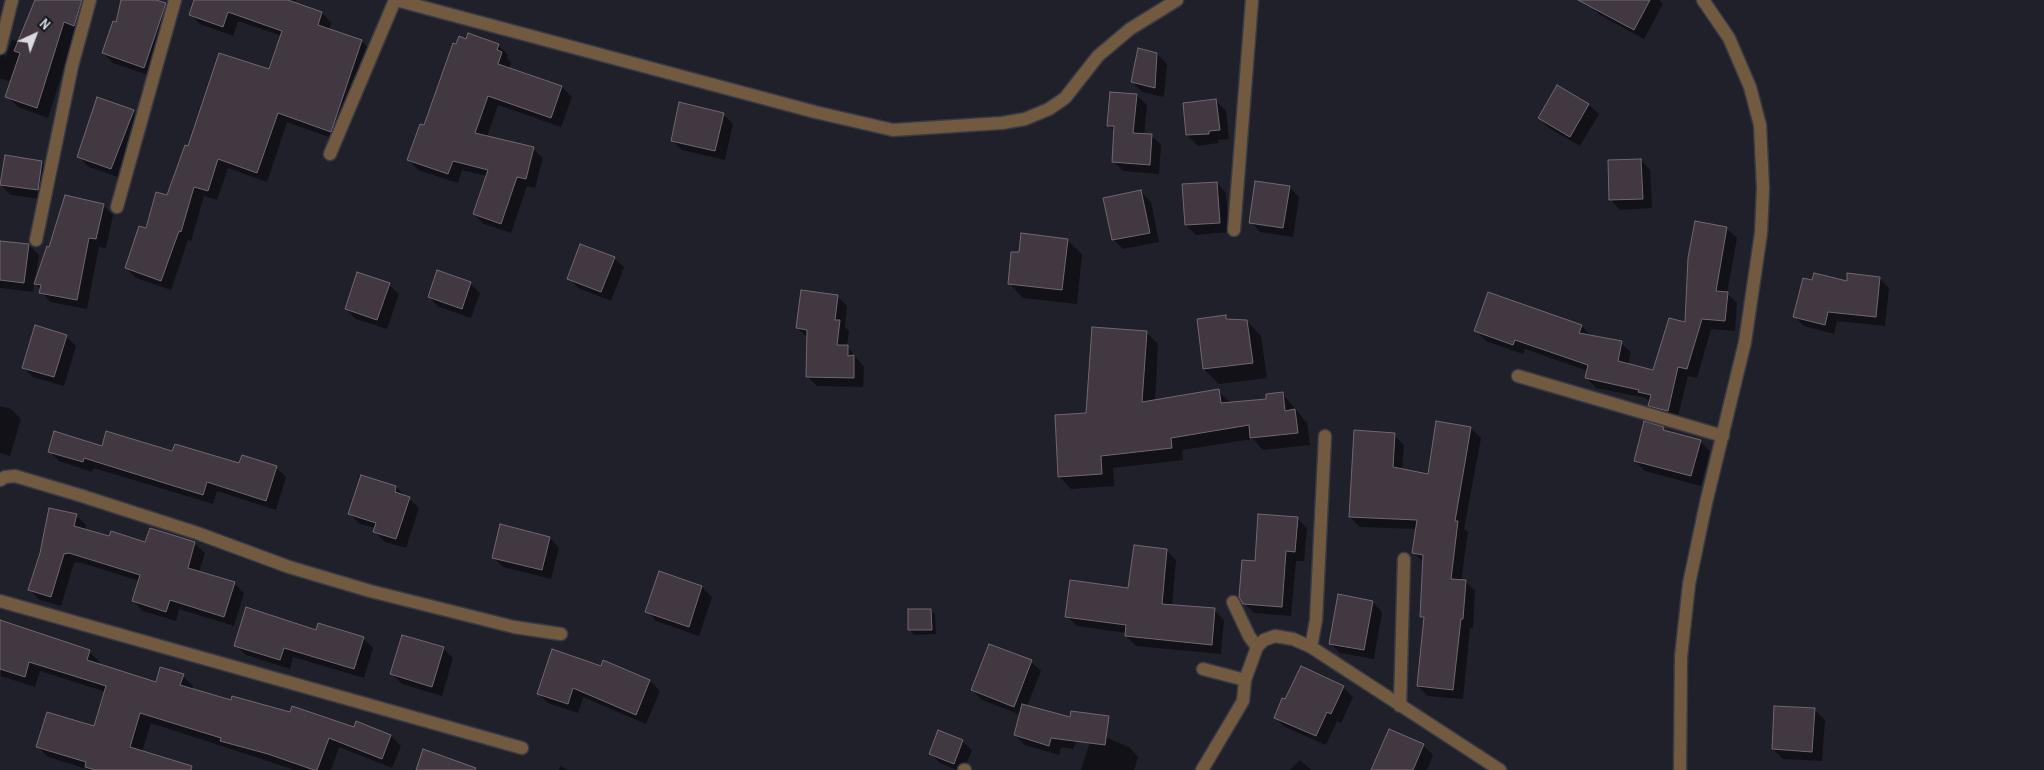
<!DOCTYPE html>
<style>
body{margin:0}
#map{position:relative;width:2044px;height:770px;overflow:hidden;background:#20202b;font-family:"Archivo Narrow",sans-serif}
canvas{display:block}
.north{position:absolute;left:10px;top:10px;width:50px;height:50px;-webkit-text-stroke:4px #161721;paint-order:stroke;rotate:43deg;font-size:14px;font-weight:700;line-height:20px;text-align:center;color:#dadae2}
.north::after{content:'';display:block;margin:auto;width:18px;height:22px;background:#dadae2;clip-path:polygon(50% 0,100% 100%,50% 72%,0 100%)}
</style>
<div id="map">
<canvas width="2044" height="770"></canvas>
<div class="north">N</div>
</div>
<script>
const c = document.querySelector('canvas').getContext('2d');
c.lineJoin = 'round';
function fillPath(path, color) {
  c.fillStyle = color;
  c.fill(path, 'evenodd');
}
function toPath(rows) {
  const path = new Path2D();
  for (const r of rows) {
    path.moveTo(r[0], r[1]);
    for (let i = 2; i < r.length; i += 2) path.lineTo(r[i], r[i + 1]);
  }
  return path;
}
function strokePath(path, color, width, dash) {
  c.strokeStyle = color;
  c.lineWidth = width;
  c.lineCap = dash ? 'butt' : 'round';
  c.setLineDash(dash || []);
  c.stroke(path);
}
const shadow = toPath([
 [36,0,98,0,86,36,75,33,48,118,18,107,7,96,12,81,0,79,0,43,5,48,5,59,12,40,19,42],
 [123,0,151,0,165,4,175,14,154,77,113,63,103,53,116,24],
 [195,0,296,0,295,4,322,13,331,23,329,30,362,41,371,51,340,141,287,122,267,182,228,168,217,200,204,196,191,241,188,240,171,290,136,278,126,268,168,196,189,148,269,71,282,36,238,21,233,36,200,24,190,14],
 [1594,0,1659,0,1663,4,1644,39,1600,15,1591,6],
 [498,45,508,55,507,58,511,63,509,69,562,87,572,97,561,127,498,105,487,137,533,149,543,158,535,188,527,186,511,233,484,224,474,214,487,176,462,170,458,183,418,170,409,160,425,127],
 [1157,54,1167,64,1164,97,1142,92,1132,82],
 [1558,87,1589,105,1599,114,1580,146,1549,128,1539,118],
 [1112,93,1137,95,1147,105,1144,135,1151,135,1161,145,1159,174,1123,171,1113,161,1115,132,1108,125],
 [1216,101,1226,111,1229,139,1218,140,1218,143,1198,146,1188,136,1184,104],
 [133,111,143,121,121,178,89,167,79,157],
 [723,114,733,124,725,160,682,150,672,140],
 [1641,160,1650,170,1652,208,1620,210,1611,200],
 [41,162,51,172,47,200,11,195,1,185],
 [1217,183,1226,193,1229,232,1196,235,1186,225],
 [1289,187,1299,197,1293,237,1260,232,1251,222],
 [1141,192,1151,202,1159,242,1123,249,1113,239],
 [103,205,113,215,106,248,99,247,87,309,50,302,35,283,50,248],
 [1727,229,1737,238,1727,293,1737,303,1735,331,1711,329,1697,378,1688,376,1677,420,1659,415,1646,398,1596,388,1587,378,1588,371,1525,349,1523,354,1486,341,1476,331,1582,326,1591,336,1621,343,1631,352,1628,365,1654,371,1686,324],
 [1067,240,1082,254,1077,304,1023,298,1009,283,1020,253],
 [0,242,29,245,39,255,33,292,0,288],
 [614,258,624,267,611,301,578,288,569,278],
 [1879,278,1889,288,1885,326,1837,321,1834,334,1804,326,1794,316,1813,281,1848,283],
 [470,283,480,293,471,318,439,307,429,297],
 [389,285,399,294,387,329,356,319,346,309],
 [837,296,847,306,845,327,849,331,847,346,864,367,863,387,817,386,807,376,808,338,797,328],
 [1225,316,1229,320,1247,321,1261,336,1267,378,1219,384,1204,369,1198,320],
 [1146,332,1158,344,1155,401,1218,391,1231,403,1268,400,1282,393,1307,423,1310,445,1263,450,1253,439,1182,450,1183,460,1113,468,1114,486,1071,489,1059,476,1087,414],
 [66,336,76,346,64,386,33,377,23,367],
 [0,406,11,409,21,419,10,456,0,453],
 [1471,428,1481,438,1464,529,1468,532,1461,581,1465,581,1475,591,1473,629,1470,628,1463,699,1428,696,1418,686,1425,621,1421,616,1424,563,1414,553,1417,529,1360,527,1350,517,1394,435,1404,445,1402,470,1429,475],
 [1663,428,1667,432,1700,441,1710,451,1701,486,1645,471,1635,461],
 [49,451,173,453,240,465,276,467,286,477,276,510,217,491,213,504,94,468,92,472,59,461],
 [396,487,419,508,406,548,385,542,375,532,376,528,360,524,350,514],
 [76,515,86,525,85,530,110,538,146,543,150,530,195,544,205,553,199,572,234,583,244,593,234,626,179,609,176,621,143,611,133,601,139,581,79,562,74,563,61,606,40,600,30,590],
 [1297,518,1307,528,1304,561,1296,561,1291,616,1254,613,1244,603,1256,562],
 [550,538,559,548,551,579,503,567,493,557],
 [1166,550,1176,560,1172,606,1214,610,1224,620,1221,654,1136,646,1126,636,1127,633,1077,626,1067,616,1129,590],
 [660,573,702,587,712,597,699,636,656,621,647,611],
 [1373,602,1382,612,1374,659,1340,653,1330,643],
 [930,610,935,614,936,634,914,635,910,630],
 [317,631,363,638,373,648,364,678,293,657,290,669,246,655,236,646],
 [0,633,89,652,100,662,99,665,156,684,183,676,193,686,192,690,232,702,355,729,357,723,391,736,401,746,392,768,339,747,331,770,295,770,151,723,142,752,184,770,90,770,48,757,38,747,95,727,106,692,40,671,35,687,1,676],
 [443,648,453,658,442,696,402,684,392,674],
 [604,662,650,681,660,691,646,724,583,697,578,713,548,703,538,694,602,667],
 [1031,662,1041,671,1027,706,1082,729,1073,749,1061,747,1059,755,1025,745,1015,735,1021,715,982,700,972,690],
 [1343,687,1353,697,1341,723,1337,721,1326,745,1285,727,1275,718,1286,701],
 [1775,707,1815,710,1825,720,1822,761,1783,759,1773,749],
 [1093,732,1129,747,1138,757,1134,770,1081,770],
 [962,741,972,750,964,770,957,770,940,763,930,753],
 [1423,745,1433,755,1427,770,1376,770],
 [1300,760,1311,770,1290,770],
 [560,766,569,770,559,770]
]);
const building = toPath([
 [35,0,82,0,74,26,64,22,37,108,5,97,20,53,14,51,35,0],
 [121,0,156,0,166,3,144,68,102,53,113,21,116,22,121,0],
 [194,0,288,0,322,12,318,25,362,40,331,132,278,113,257,173,218,159,208,191,194,187,181,232,179,231,161,281,125,268,139,226,146,228,156,192,167,195,185,145,188,146,219,53,269,69,282,31,228,12,223,27,189,15,194,0],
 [1578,0,1650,0,1634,30,1578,0],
 [468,33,499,44,497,50,502,52,498,64,562,86,551,118,488,96,475,133,534,147,526,179,517,177,501,224,473,214,488,170,453,161,448,174,407,160,420,124,424,125,453,43,456,44,459,36,466,39,468,33],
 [1138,48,1157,53,1155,88,1131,82,1138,48],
 [1557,85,1589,104,1570,137,1538,118,1557,85],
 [1110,92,1137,94,1133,133,1152,134,1150,165,1112,162,1114,126,1107,126,1110,92],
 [97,97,134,110,111,169,77,157,97,97],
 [1216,99,1220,130,1209,131,1209,134,1186,135,1183,103,1216,99],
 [679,102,724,113,715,151,671,141,679,102],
 [5,155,42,161,38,190,0,185,5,155],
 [1641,159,1643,199,1609,200,1608,160,1641,159],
 [1255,181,1290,186,1283,228,1249,223,1255,181],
 [1217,182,1220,223,1185,225,1182,184,1217,182],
 [1141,190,1150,233,1112,240,1103,198,1141,190],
 [65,195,104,204,96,239,89,238,77,300,39,293,41,285,34,284,47,246,49,247,65,195],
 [1695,221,1727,227,1716,291,1728,292,1725,321,1702,319,1687,369,1678,367,1668,411,1648,406,1651,395,1638,392,1639,390,1585,378,1588,365,1515,340,1513,345,1474,331,1488,292,1582,325,1579,333,1622,341,1618,361,1653,370,1669,318,1685,322,1688,258,1695,221],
 [1021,233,1068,239,1062,290,1008,284,1011,252,1019,252,1021,233],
 [0,241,29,244,24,283,0,280,0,241],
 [580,244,615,257,601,292,567,279,580,244],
 [437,270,471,282,462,309,428,297,437,270],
 [357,272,390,283,377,320,345,309,357,272],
 [1814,273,1847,281,1847,273,1880,277,1876,317,1828,312,1825,325,1793,317,1803,278,1812,280,1814,273],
 [801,290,838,295,835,320,840,320,837,345,848,345,848,356,854,355,854,378,806,377,807,330,796,328,801,290],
 [1226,315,1226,319,1247,320,1253,363,1203,369,1197,319,1226,315],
 [35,325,67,335,54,377,22,368,35,325],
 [1092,327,1147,331,1142,402,1219,389,1221,403,1266,399,1266,394,1283,392,1285,411,1295,409,1298,433,1250,438,1249,425,1171,438,1172,448,1101,456,1102,474,1058,477,1055,415,1086,413,1092,327],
 [1436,421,1471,427,1455,521,1458,521,1451,579,1466,580,1463,619,1461,619,1453,690,1417,686,1424,617,1420,617,1423,555,1412,553,1417,520,1349,517,1354,430,1395,433,1393,467,1428,474,1436,421],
 [1644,421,1664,427,1663,430,1701,440,1691,476,1634,461,1644,421],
 [54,431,102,446,106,431,172,451,175,444,239,463,242,455,277,466,266,501,207,482,203,495,84,458,83,462,48,452,54,431],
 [361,475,396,486,395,492,410,497,396,539,373,532,376,523,348,514,361,475],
 [49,508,77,514,74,526,109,536,111,531,145,542,150,528,195,542,188,568,235,582,224,617,170,600,166,612,132,601,140,575,69,553,64,554,51,597,28,590,40,553,49,508],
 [1258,514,1298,517,1295,552,1286,551,1282,607,1243,604,1239,597,1242,560,1255,561,1258,514],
 [500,524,550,537,542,570,492,558,500,524],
 [1134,545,1167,549,1162,604,1215,608,1212,645,1125,636,1126,625,1065,617,1070,580,1128,588,1134,545],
 [659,571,702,586,689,627,645,612,659,571],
 [1338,594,1373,601,1364,650,1329,644,1338,594],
 [246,607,316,630,318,623,364,637,354,669,284,648,280,660,234,646,246,607],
 [908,609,931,609,932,630,908,630,908,609],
 [0,620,90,650,87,660,156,682,160,667,184,674,180,685,231,700,232,696,290,712,292,706,354,727,356,721,391,735,382,759,329,738,317,770,314,770,268,754,220,741,221,738,140,713,130,747,192,766,191,770,95,770,85,767,86,762,36,747,47,712,94,726,106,686,29,662,25,677,0,669,0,620],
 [402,635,444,647,432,687,390,674,402,635],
 [989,644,1032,660,1014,707,971,690,989,644],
 [552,649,601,666,603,660,650,680,636,715,573,688,568,704,537,694,552,649],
 [1301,666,1344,686,1331,714,1327,712,1316,736,1274,718,1282,698,1285,699,1301,666],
 [1022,704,1070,717,1071,711,1109,716,1105,745,1051,738,1049,746,1014,735,1022,704],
 [1774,706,1815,708,1812,752,1772,749,1774,706],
 [1389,729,1424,744,1413,770,1371,770,1389,729],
 [938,730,963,740,954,764,929,754,938,730],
 [423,749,476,768,475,770,416,770,423,749]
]);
const minor = toPath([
 [396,0,815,112,893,130,1002,123,1025,119,1049,109,1065,98,1098,56,1130,29,1177,0],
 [0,48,12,0],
 [330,154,395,0],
 [117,207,175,0],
 [1234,230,1252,0],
 [36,240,72,66,90,0],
 [1518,376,1723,436],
 [0,480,5,477,15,476,79,495,197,533,289,567,370,591,514,627,561,634],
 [0,601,522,748],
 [1233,602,1249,636,1257,647],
 [1311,647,1316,620,1325,436],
 [1203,669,1245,680],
 [1400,706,1404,559],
 [964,770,965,770],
 [1202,770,1243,701,1245,680,1257,647,1264,640,1275,636,1293,639,1311,647,1500,770],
 [1680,770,1681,657,1689,584,1706,503,1745,342,1761,233,1763,188,1760,125,1750,87,1729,38,1703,0]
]);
fillPath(shadow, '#0007');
fillPath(building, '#423841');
strokePath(building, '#716770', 1);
strokePath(minor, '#3a3a45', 15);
strokePath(minor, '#725a40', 12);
</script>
